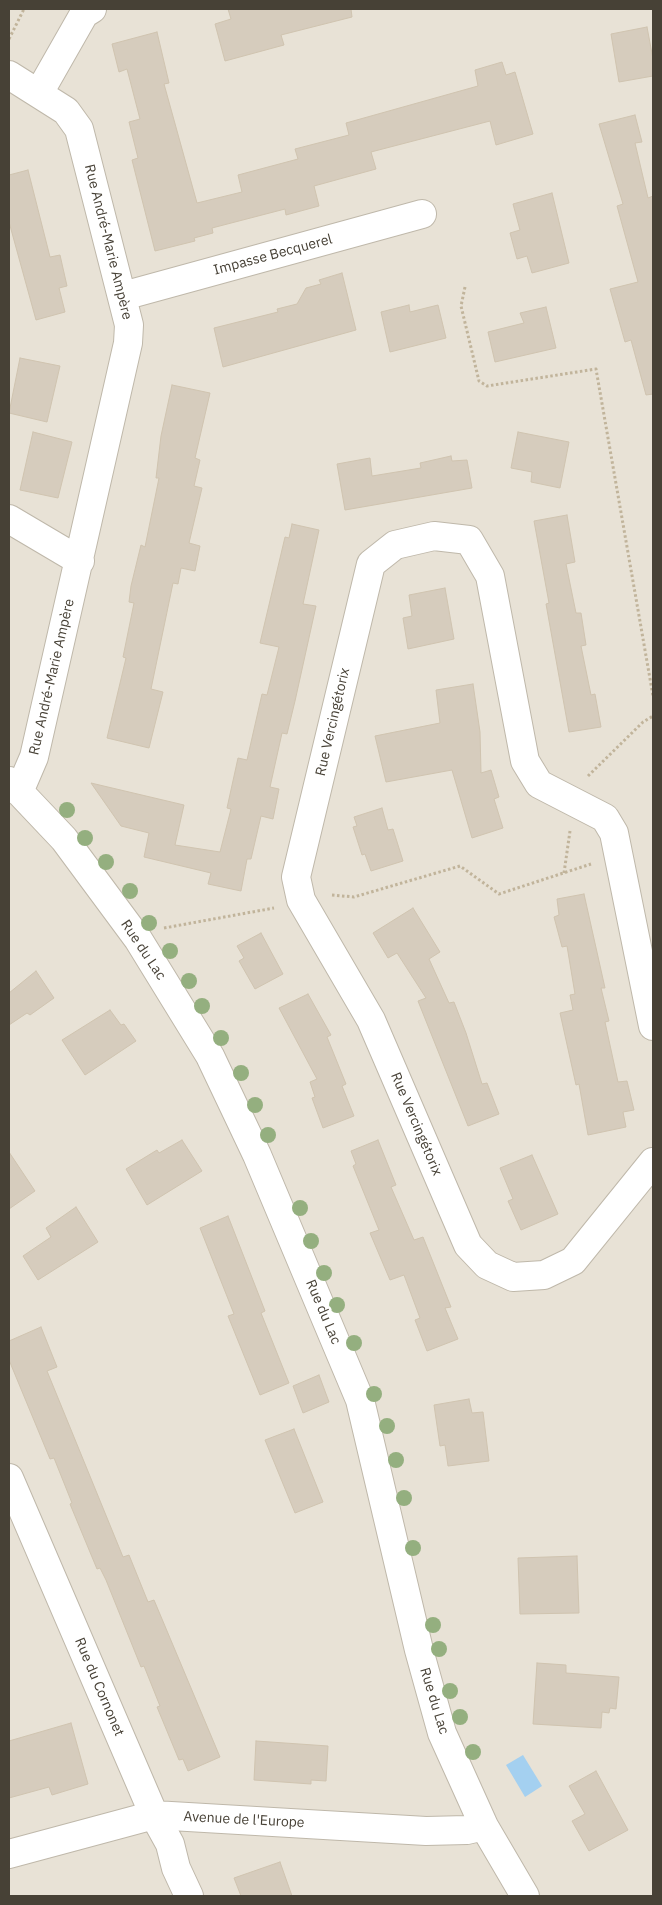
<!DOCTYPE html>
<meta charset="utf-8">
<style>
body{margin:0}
#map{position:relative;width:662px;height:1905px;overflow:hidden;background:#f4f0e8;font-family:"IBM Plex Sans",sans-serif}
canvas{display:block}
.frame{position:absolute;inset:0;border:10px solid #474136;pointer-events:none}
</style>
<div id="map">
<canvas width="662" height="1905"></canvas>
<div class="frame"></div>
</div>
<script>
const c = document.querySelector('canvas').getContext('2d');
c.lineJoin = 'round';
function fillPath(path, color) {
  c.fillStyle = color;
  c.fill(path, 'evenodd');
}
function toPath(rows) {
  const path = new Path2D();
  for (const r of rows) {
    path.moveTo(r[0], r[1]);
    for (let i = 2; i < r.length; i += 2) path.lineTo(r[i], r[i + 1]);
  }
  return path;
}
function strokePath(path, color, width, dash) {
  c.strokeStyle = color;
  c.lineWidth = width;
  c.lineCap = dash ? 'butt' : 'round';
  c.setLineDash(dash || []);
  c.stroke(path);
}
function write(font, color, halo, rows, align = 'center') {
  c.font = font + ' "IBM Plex Sans",sans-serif';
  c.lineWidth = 5;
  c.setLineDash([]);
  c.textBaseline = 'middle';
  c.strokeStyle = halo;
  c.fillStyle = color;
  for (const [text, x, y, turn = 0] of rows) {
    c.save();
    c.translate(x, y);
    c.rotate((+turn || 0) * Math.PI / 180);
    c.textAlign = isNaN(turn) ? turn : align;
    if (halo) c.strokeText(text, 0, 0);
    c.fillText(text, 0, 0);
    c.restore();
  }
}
const residential = toPath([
 [9,9,653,9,653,1896,9,1896]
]);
const water = toPath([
 [523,1755,542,1786,525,1797,506,1765]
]);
const building = toPath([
 [228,9,351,9,352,17,281,35,284,45,225,61,215,24,231,19,228,9],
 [647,27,653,59,653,76,619,82,611,34,647,27],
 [157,32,169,83,164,84,197,203,242,192,238,175,298,159,295,149,349,135,346,123,478,86,475,70,502,62,506,75,515,72,533,134,496,145,490,121,371,152,376,169,314,186,319,206,286,215,285,209,212,228,213,233,194,238,195,241,155,251,132,160,138,158,129,122,140,119,127,69,119,72,112,44,157,32],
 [635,115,642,142,635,143,648,198,653,196,653,394,646,395,631,340,625,342,610,289,638,282,617,206,623,204,599,124,635,115],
 [28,170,50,257,60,255,67,286,59,288,65,312,36,320,9,222,9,175,28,170],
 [552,193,569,263,532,273,527,256,517,259,510,233,520,230,513,204,552,193],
 [342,273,356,330,223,367,214,328,278,312,277,309,297,304,306,288,321,284,319,280,342,273],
 [409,305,410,312,438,305,446,338,390,352,381,312,409,305],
 [546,307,556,348,495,362,488,332,524,323,520,313,546,307],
 [20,358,60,366,47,422,9,413,20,358],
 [172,385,210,393,195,458,200,460,194,486,202,488,189,543,200,546,195,571,181,568,178,584,173,583,151,689,163,692,149,748,107,738,126,658,123,657,134,603,129,602,131,586,141,545,145,547,159,478,156,478,161,436,172,385],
 [33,432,72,442,58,498,20,490,33,432],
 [518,432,569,442,560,488,531,482,532,472,511,468,518,432],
 [451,456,452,461,467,460,472,488,345,510,337,464,370,458,372,476,421,468,420,463,451,456],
 [567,515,575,562,566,564,576,613,581,613,586,645,581,646,591,695,595,694,601,727,569,732,546,604,549,603,534,521,567,515],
 [292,524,319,530,303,604,316,606,295,701,287,734,282,733,270,787,279,789,273,819,261,816,251,859,247,859,241,891,208,884,211,873,144,857,149,833,121,826,91,783,184,805,175,845,220,852,231,809,227,808,238,758,247,760,262,694,267,695,279,647,260,643,285,537,289,538,292,524],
 [445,588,454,639,408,649,403,618,412,616,409,595,445,588],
 [473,684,480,732,481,773,491,770,499,797,494,799,503,828,472,838,452,770,386,782,375,736,440,723,436,690,473,684],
 [382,808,388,830,393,829,403,861,371,871,365,854,362,855,353,827,357,826,354,817,382,808],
 [584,894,605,988,601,988,609,1021,605,1022,618,1082,627,1081,634,1110,623,1112,626,1127,588,1135,579,1084,576,1085,560,1013,573,1010,570,995,575,994,567,946,562,947,554,917,559,915,557,899,584,894],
 [413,908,440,952,429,959,449,1003,454,1002,466,1033,482,1084,487,1083,499,1114,468,1126,418,1001,426,998,397,953,388,958,373,933,413,908],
 [261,933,283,974,255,989,239,961,244,958,237,946,261,933],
 [36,971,54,998,30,1015,27,1013,9,1025,9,993,36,971],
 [308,994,331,1035,327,1037,346,1084,342,1086,354,1116,323,1128,312,1098,315,1097,310,1082,317,1079,279,1008,308,994],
 [110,1010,121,1025,124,1024,136,1041,85,1075,62,1040,110,1010],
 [182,1140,202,1171,147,1205,126,1169,157,1150,159,1153,182,1140],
 [378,1140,396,1185,391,1187,414,1240,423,1237,451,1307,445,1308,458,1339,427,1351,415,1320,420,1318,404,1275,390,1280,370,1233,379,1230,353,1166,356,1164,351,1151,378,1140],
 [9,1152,35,1191,9,1209,9,1152],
 [532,1155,558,1214,521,1230,508,1201,513,1199,500,1168,532,1155],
 [76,1207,98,1242,38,1280,23,1256,51,1237,46,1228,76,1207],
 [228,1216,265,1311,261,1313,289,1383,260,1395,228,1316,234,1314,200,1228,228,1216],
 [41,1327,57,1367,47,1371,123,1557,129,1555,148,1602,154,1600,220,1757,188,1771,183,1759,179,1760,157,1707,160,1706,144,1666,141,1667,106,1580,100,1568,97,1569,70,1504,72,1503,54,1458,50,1459,9,1360,9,1341,41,1327],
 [319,1375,329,1402,303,1413,293,1386,319,1375],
 [469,1399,472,1413,483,1412,489,1461,448,1466,445,1445,440,1446,434,1405,469,1399],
 [294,1429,323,1502,295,1513,265,1440,294,1429],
 [577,1556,579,1613,520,1614,518,1558,577,1556],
 [537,1663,566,1665,566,1673,619,1677,616,1709,610,1708,609,1713,602,1712,601,1728,533,1724,537,1663],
 [71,1723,88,1784,52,1795,49,1787,9,1798,9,1741,71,1723],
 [256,1741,328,1746,326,1781,311,1780,311,1784,254,1780,256,1741],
 [596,1771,628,1830,589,1851,572,1821,585,1814,569,1786,596,1771],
 [280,1862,292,1896,241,1896,234,1878,280,1862]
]);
const path = toPath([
 [9,39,24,9],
 [465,287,461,306,479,381,487,386,596,369,653,696],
 [588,776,643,722,653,716],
 [564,873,570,831],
 [332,895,354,897,460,866,499,894,591,864],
 [164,928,274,908]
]);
const street = toPath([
 [9,75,66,111,79,129,129,325,128,343,34,757,19,792],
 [39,93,84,14,92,9],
 [123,296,422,214],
 [9,519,80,561],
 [9,781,64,839,138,939,210,1056,257,1155,360,1400,419,1650,442,1733,484,1826,525,1896],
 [653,1026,614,833,605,818,539,784,525,761,490,576,469,540,434,536,395,545,371,564,296,877,301,900,371,1020,468,1245,487,1265,513,1277,544,1275,573,1261,653,1162],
 [9,1478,154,1815,170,1844,176,1868,189,1896],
 [9,1854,154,1815,426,1831,467,1830,484,1826]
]);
const trees = [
 [67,810],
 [85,838],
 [106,862],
 [130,891],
 [149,923],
 [170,951],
 [189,981],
 [202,1006],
 [221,1038],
 [241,1073],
 [255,1105],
 [268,1135],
 [300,1208],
 [311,1241],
 [324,1273],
 [337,1305],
 [354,1343],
 [374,1394],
 [387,1426],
 [396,1460],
 [404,1498],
 [413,1548],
 [433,1625],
 [439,1649],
 [450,1691],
 [460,1717],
 [473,1752]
];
const streetNames = [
 ["Rue André-Marie Ampère",108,242,76],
 ["Impasse Becquerel",273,255,-15],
 ["Rue André-Marie Ampère",52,677,-77],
 ["Rue Vercingétorix",333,722,-77],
 ["Rue du Lac",143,950,56],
 ["Rue Vercingétorix",416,1124,67],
 ["Rue du Lac",323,1312,67],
 ["Rue du Cornonet",99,1687,67],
 ["Rue du Lac",434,1701,73],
 ["Avenue de l'Europe",244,1820,3]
];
fillPath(residential, '#e8e2d6');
fillPath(water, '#a4d0f0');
fillPath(building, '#d6ccbd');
strokePath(building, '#d0c4b0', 1);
strokePath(street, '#bfb8aa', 30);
strokePath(path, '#c1b49b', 3, [2.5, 2.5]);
strokePath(street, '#fff', 28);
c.fillStyle = '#94af7f';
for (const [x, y] of trees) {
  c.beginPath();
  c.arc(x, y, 8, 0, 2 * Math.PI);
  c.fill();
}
write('14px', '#474136', '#fff', streetNames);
</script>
